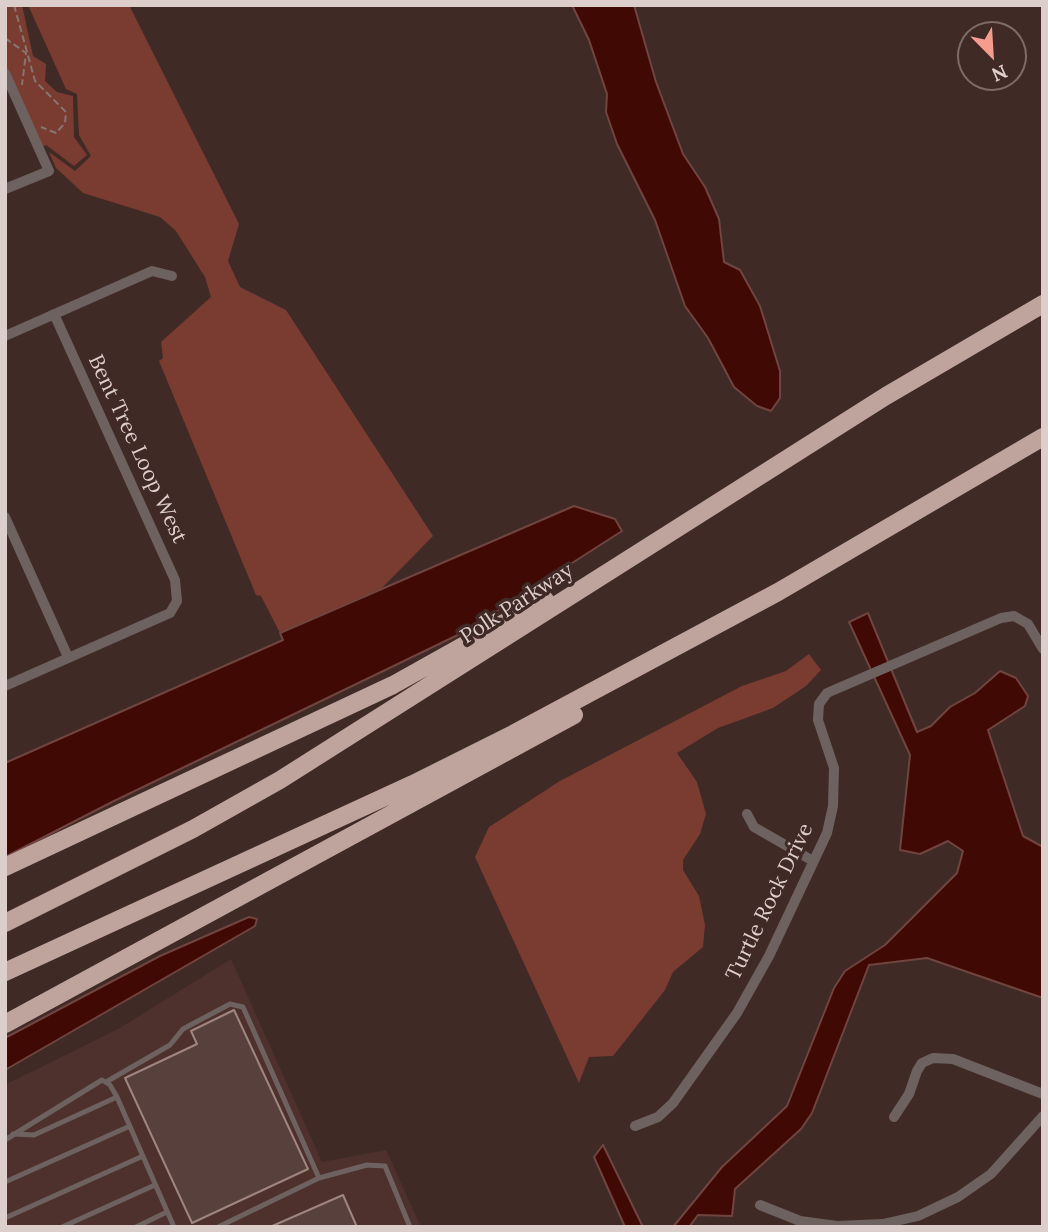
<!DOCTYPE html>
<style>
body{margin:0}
#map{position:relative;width:1048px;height:1232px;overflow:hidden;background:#402a26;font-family:Lora,serif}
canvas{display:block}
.frame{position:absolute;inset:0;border:7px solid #dccecb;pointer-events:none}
.north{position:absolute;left:957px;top:21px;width:70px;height:70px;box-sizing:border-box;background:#402a26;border:2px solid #7e6c68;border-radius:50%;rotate:156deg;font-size:19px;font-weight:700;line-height:28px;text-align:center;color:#dccecb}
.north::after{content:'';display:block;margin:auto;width:24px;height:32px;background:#f49d8c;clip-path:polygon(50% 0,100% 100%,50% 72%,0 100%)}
</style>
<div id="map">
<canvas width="1048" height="1232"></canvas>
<div class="frame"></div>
<div class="north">N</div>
</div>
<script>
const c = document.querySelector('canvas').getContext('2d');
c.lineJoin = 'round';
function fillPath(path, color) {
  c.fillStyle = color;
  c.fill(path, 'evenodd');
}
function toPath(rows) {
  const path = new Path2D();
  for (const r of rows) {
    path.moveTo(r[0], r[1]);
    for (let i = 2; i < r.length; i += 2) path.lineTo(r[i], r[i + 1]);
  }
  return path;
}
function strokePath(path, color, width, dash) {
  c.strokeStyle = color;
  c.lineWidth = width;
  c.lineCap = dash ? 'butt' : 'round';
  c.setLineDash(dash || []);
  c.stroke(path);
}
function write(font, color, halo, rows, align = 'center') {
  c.font = font + ' Lora,serif';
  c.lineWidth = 7;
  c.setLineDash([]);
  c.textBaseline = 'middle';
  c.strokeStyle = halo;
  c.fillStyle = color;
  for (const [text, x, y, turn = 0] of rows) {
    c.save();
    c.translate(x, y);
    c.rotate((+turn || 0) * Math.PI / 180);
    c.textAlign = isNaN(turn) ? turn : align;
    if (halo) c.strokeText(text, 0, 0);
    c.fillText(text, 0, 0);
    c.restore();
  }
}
const built = toPath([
 [231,959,322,1162,386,1150,421,1227,5,1227,5,1085,120,1028]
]);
const green = toPath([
 [5,5,22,5,33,56,46,64,45,81,57,92,73,96,74,137,87,155,74,166,46,145,40,148,5,71],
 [28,5,129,5,239,224,228,261,240,287,286,310,433,536,381,589,280,633,261,596,256,595,159,361,163,358,161,342,211,297,205,277,176,231,160,217,83,193,56,168,49,152,75,171,91,156,79,135,77,94,66,89],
 [809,654,821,670,806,686,773,708,718,728,677,753,697,782,706,814,700,834,683,860,683,870,699,896,705,925,703,947,673,972,665,990,613,1056,589,1057,579,1083,475,857,489,827,560,781,742,686,786,671]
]);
const water = toPath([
 [572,5,634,5,656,82,683,154,705,187,719,219,724,262,740,270,760,306,780,371,780,398,771,411,757,406,734,387,708,338,685,306,655,220,617,144,606,112,607,94,589,40,572,5],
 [574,506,615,519,622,531,466,631,114,801,5,857,5,763,283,640,280,633,574,506],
 [868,613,917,732,931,726,950,707,975,693,1000,671,1016,678,1028,696,1025,706,988,730,1023,836,1043,847,1043,998,927,958,869,965,812,1113,801,1129,735,1189,732,1216,698,1215,689,1227,673,1227,722,1167,787,1106,834,988,845,971,885,945,957,873,963,851,948,841,920,854,900,850,910,755,849,622,868,613],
 [249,917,257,919,255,926,5,1070,5,1038,160,956,249,917],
 [603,1145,643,1227,625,1227,594,1157,603,1145]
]);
const building = toPath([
 [234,1010,308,1169,192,1223,125,1078,197,1044,191,1031,234,1010],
 [343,1195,357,1227,270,1227,343,1195]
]);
const path = toPath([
 [14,5,35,81,66,112,65,123,56,133,41,127],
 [5,38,26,53,22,85]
]);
const lane = toPath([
 [106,1082,170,1045,183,1029,230,1004,243,1007,319,1178,218,1227],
 [13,1134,34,1135,117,1097],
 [5,1140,102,1080,110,1085,117,1097,174,1227],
 [319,1178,367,1165,385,1166,410,1227],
 [5,1182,130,1126],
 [5,1218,143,1156],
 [62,1227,155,1185],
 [136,1227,167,1212]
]);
const street = toPath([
 [5,73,49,171,5,189],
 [5,336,152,271,172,276],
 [5,517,68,657],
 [5,686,170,613,177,601,175,580,54,314],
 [747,814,754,827,813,861],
 [894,1117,909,1094,917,1071,922,1063,933,1058,953,1059,1043,1094],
 [635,1126,658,1117,673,1103,737,1013,769,956,827,833,833,806,834,768,818,720,819,704,827,693,1001,618,1014,616,1028,624,1043,649],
 [760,1205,800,1221,837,1226,883,1224,918,1216,958,1197,991,1174,1043,1116]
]);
const highway = toPath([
 [5,867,393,685,545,600],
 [5,923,193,829,280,780,886,396,1043,304],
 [5,972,413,784,513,734,778,592,1043,437],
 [5,1024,574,715]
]);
const streetNames = [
 ["Bent Tree Loop West",137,449,65],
 ["Polk Parkway",517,604,-33],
 ["Turtle Rock Drive",770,902,-64]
];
fillPath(built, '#4e312c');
fillPath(green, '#7a3b30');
fillPath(water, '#410903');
strokePath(water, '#70443f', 2);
fillPath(building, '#58413c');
strokePath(building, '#9f857f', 2);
strokePath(path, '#877571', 2, [7, 3.5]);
strokePath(lane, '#6d625f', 5);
strokePath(street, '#6d625f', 10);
strokePath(highway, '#bfa49e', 18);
write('21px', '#dccecb', '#402a26', streetNames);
</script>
